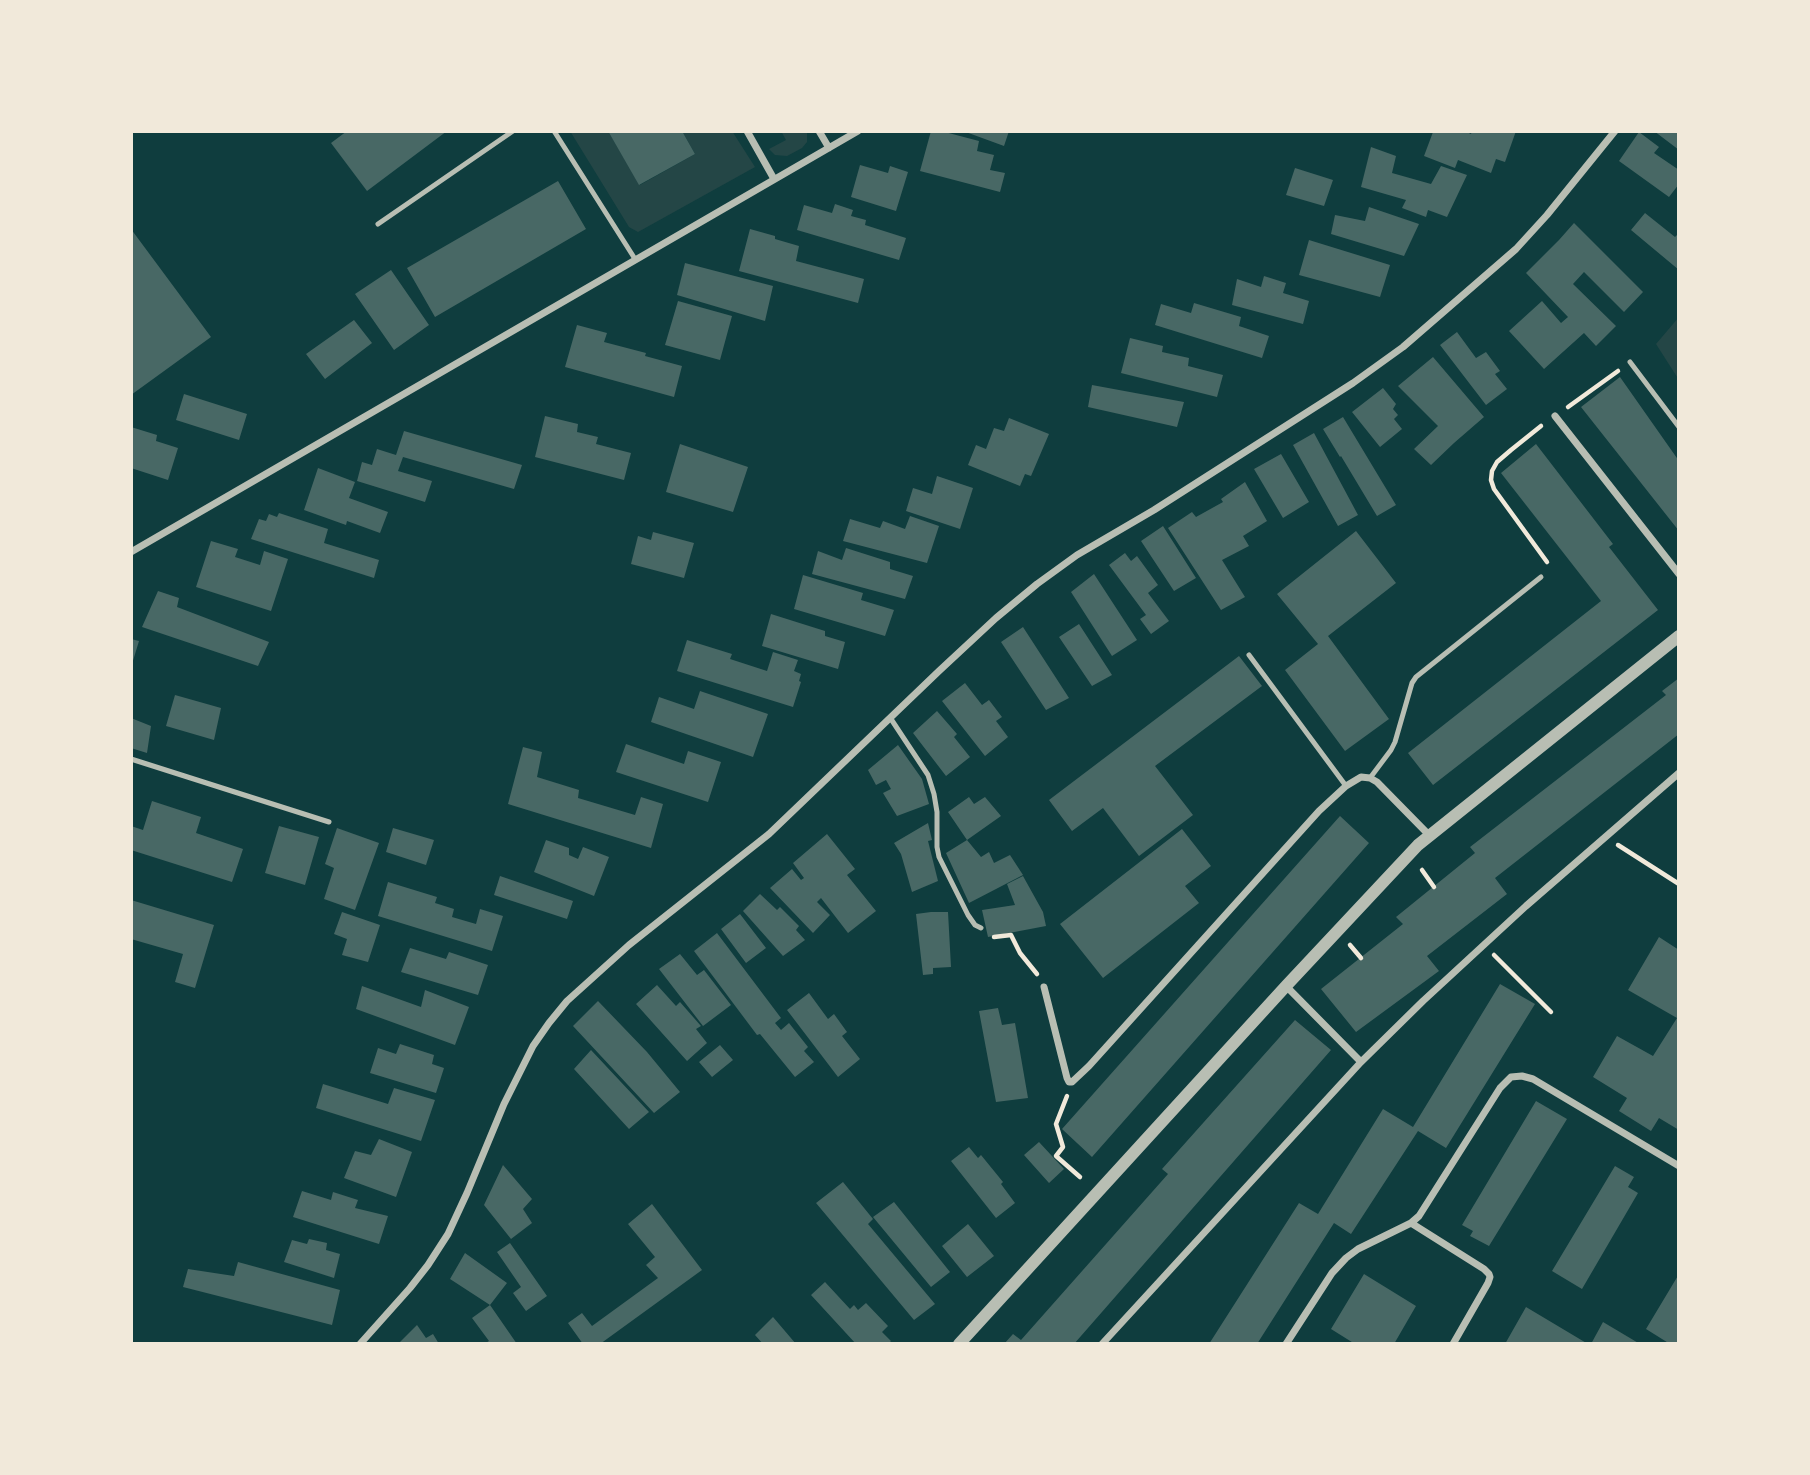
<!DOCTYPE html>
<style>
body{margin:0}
#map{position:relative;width:1810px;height:1475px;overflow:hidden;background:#0f3d3e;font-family:Merriweather,serif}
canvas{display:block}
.frame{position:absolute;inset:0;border:133px solid #f1e9da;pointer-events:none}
</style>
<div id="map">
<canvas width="1810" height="1475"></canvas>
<div class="frame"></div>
</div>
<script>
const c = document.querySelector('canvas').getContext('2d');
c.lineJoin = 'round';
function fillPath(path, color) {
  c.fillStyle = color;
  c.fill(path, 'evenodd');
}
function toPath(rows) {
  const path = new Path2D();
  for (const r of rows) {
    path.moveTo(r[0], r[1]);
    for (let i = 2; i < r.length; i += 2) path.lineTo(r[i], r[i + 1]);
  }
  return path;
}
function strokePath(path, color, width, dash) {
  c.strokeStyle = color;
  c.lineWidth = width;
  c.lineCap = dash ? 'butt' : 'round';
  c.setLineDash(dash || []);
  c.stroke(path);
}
const green = toPath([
 [570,131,608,131,640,185,695,154,682,131,732,131,755,167,638,232,629,227],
 [781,131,807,131,807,142,802,148,787,156,775,155,769,149,786,140],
 [1679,317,1679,380,1656,344]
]);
const building = toPath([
 [347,131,447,131,367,191,331,143],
 [608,131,682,131,695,154,639,185],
 [931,131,941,131,979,141,977,151,994,155,990,170,1005,173,1000,192,920,171],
 [963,131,1009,131,1004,146],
 [1440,131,1464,131,1471,134,1472,131,1516,131,1505,162,1496,159,1491,173,1458,160,1455,168,1424,156,1433,132,1440,133],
 [1654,131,1679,131,1679,150],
 [1639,132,1659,147,1654,153,1679,170,1679,184,1669,197,1619,161],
 [1371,147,1396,156,1392,173,1431,184,1441,166,1467,175,1447,217,1428,210,1426,217,1402,208,1406,200,1361,187],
 [860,165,888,173,890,166,908,172,896,211,851,197],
 [1295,168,1333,180,1324,206,1286,195],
 [558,181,586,229,435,317,407,268],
 [835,204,853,210,851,216,866,220,865,225,906,238,899,260,797,230,804,205,832,213],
 [1369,207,1419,224,1404,256,1331,234,1335,215,1365,221],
 [1645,213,1675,237,1679,233,1679,270,1631,230],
 [1574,223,1643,292,1624,312,1584,272,1573,284,1616,326,1596,346,1584,333,1544,369,1509,331,1542,301,1561,323,1568,317,1526,273,1559,240],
 [131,229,211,337,131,395],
 [750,229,775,236,775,239,799,246,796,261,864,279,858,303,739,271],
 [1309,240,1390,265,1380,297,1299,275],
 [685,263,773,286,765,321,677,295],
 [391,270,429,325,394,350,355,294],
 [1264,276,1286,283,1283,293,1309,301,1303,324,1232,305,1237,279,1261,287],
 [678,301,732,316,720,360,665,345],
 [1194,303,1241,317,1239,326,1269,336,1262,358,1155,325,1161,304,1191,313],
 [354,320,372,343,325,379,306,354],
 [577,325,607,333,604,342,646,353,645,356,682,366,674,397,565,367],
 [1457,332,1476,358,1486,352,1500,371,1495,374,1507,389,1486,405,1440,345],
 [1130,338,1163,346,1162,352,1189,358,1188,366,1223,375,1217,397,1121,373],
 [1433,357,1484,417,1454,443,1431,465,1414,449,1438,426,1398,386],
 [1620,377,1679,461,1679,531,1581,407],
 [1092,385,1184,402,1177,427,1088,407],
 [1383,388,1396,404,1393,409,1398,415,1394,419,1402,429,1380,447,1352,412],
 [184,394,247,414,239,440,176,420],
 [545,416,578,424,577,432,598,437,596,444,631,453,624,480,535,457],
 [1343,417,1396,505,1377,516,1341,456,1340,457,1323,429],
 [1009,418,1049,434,1031,476,1025,474,1020,486,968,465,976,445,986,449,994,428,1004,431],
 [131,427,157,435,156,441,178,448,168,480,131,468],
 [404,431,522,465,514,489,403,457,398,471,432,481,425,502,357,481,362,462,372,465,377,449,396,455],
 [1314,433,1358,515,1338,526,1293,445],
 [680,444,748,467,733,512,666,492],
 [1536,444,1613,544,1609,547,1658,610,1433,785,1408,753,1601,601,1501,473],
 [1281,454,1309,502,1283,518,1254,469],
 [318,468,355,482,349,498,388,512,380,533,347,521,346,525,304,510],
 [937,476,973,488,960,529,906,511,913,488,932,494],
 [1245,482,1267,521,1243,536,1249,546,1222,560,1245,597,1221,610,1168,528,1192,512,1196,517,1223,502,1221,499],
 [279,513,328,529,324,543,379,560,374,578,251,539,259,519,266,521,269,514,277,517],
 [910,516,939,526,927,563,843,541,850,519,880,528,883,521,905,529],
 [1163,526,1196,578,1174,591,1141,541],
 [1356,531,1396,583,1328,636,1389,719,1345,751,1285,670,1318,644,1277,594],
 [653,532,694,543,684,578,631,564,638,536,651,540],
 [211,541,238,549,235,557,260,565,264,551,288,559,271,611,196,587],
 [846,548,890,562,890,569,913,576,905,599,812,574,818,551,842,560],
 [1125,553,1131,561,1137,556,1158,585,1148,593,1169,621,1151,634,1140,619,1146,615,1109,565],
 [1094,574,1137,640,1112,656,1071,592],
 [803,575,863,593,861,600,894,610,885,636,794,609],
 [158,591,179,598,177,607,269,642,258,666,142,627],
 [771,614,825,631,825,636,845,642,838,669,762,646],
 [1079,624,1112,675,1092,686,1059,637],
 [1023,627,1069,698,1046,710,1001,642],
 [131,639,139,641,132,664,131,664],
 [687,640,732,654,730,659,767,671,773,652,798,660,794,671,801,674,799,681,801,682,793,707,677,671],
 [1239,656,1262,686,1155,766,1193,815,1139,856,1103,808,1072,831,1049,800],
 [1679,678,1679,734,1495,878,1507,894,1427,956,1439,971,1356,1032,1321,989,1403,924,1396,917,1475,853,1470,847,1666,695,1662,691],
 [965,683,982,705,989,700,1002,717,996,721,1008,737,985,756,942,701],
 [700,691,768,714,753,757,651,722,659,697,694,709],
 [175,695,221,708,214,740,166,726],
 [937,711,957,734,954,737,970,757,946,776,913,733],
 [131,718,151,726,147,753,131,748],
 [626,744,684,764,688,751,721,762,708,802,616,772],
 [898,745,922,779,929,804,897,816,883,793,891,789,886,780,876,785,868,770],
 [523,747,542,752,537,777,579,790,578,798,635,815,641,797,663,804,651,848,508,804],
 [969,797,974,804,985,797,1001,816,967,840,981,857,989,852,994,863,1010,855,1023,875,969,903,946,853,967,840,948,812],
 [152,801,201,817,196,833,243,849,232,882,131,850,131,826,143,830],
 [1340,816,1369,843,1092,1157,1062,1129],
 [928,823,932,840,928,841,938,881,912,892,901,854,894,843],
 [279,826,319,837,305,885,265,873],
 [337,828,379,843,355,910,324,899,334,868,325,864],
 [393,828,434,840,426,865,386,852],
 [1182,829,1211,866,1185,886,1199,903,1103,978,1060,924],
 [827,834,855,869,847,875,876,911,848,933,821,898,817,902,830,915,813,933,770,888,792,869,801,880,804,878,793,863],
 [546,840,569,848,569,855,578,859,583,847,609,857,594,896,534,872],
 [500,876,573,901,567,919,494,895],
 [1023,876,1043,912,1046,926,988,937,982,910,1015,905,1007,884],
 [388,882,437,897,435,903,454,909,452,917,476,924,480,909,503,916,492,951,378,916],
 [760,894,777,910,780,907,799,926,796,930,805,940,783,956,743,911],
 [131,900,214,925,195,988,175,982,183,954,131,939],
 [342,912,380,925,368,962,342,955,347,939,334,934],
 [931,912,948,912,951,967,933,968,933,974,923,975,916,914],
 [740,914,766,948,746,963,721,929],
 [717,933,781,1018,775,1023,781,1030,789,1023,808,1047,804,1051,814,1062,795,1077,760,1034,757,1035,694,951],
 [1659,937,1679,950,1679,1130,1659,1118,1651,1131,1619,1111,1627,1098,1593,1077,1617,1036,1653,1056,1677,1018,1628,990],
 [410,948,446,959,449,952,488,965,478,995,401,972],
 [680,954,697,975,704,970,731,1005,703,1026,659,969],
 [1500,984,1535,1004,1446,1148,1418,1131,1351,1234,1334,1223,1257,1344,1209,1344,1299,1203,1318,1214,1383,1109,1413,1127],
 [657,985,676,1006,680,1002,701,1026,696,1029,707,1043,687,1061,636,1004],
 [362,986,421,1007,425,990,469,1007,455,1045,356,1009],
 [809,993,828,1019,834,1014,847,1032,842,1036,860,1059,838,1077,787,1010],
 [598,1001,647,1052,680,1092,654,1113,573,1026],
 [998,1008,1002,1025,1015,1023,1028,1098,996,1102,979,1011],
 [1295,1020,1331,1050,1074,1344,1004,1344,1013,1334,1021,1340,1168,1174,1162,1169],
 [400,1044,434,1055,432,1064,444,1068,436,1093,370,1073,378,1048,396,1054],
 [720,1045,733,1060,712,1077,699,1062],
 [591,1050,649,1112,629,1129,574,1069],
 [323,1084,388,1104,394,1088,435,1100,421,1141,316,1108],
 [1536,1101,1567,1119,1489,1246,1470,1236,1473,1231,1462,1225],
 [379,1139,412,1152,396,1197,344,1178,355,1151,371,1155],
 [1039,1142,1064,1169,1049,1183,1024,1155],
 [969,1147,978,1158,981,1155,1003,1182,1001,1184,1015,1203,996,1218,951,1161],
 [503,1165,532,1199,523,1209,532,1223,511,1239,484,1205],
 [1615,1166,1634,1177,1628,1187,1638,1193,1582,1289,1552,1271],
 [843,1182,873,1219,868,1224,935,1304,914,1320,816,1203],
 [302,1191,331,1200,333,1192,358,1200,355,1208,388,1216,379,1244,293,1217],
 [894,1202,950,1272,931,1287,873,1217],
 [652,1204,702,1270,600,1344,583,1344,568,1323,582,1313,592,1326,658,1278,646,1265,655,1257,628,1224],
 [968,1224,994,1256,967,1277,942,1246],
 [309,1239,327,1243,326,1250,340,1254,334,1278,284,1262,292,1240,307,1244],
 [510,1243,547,1296,526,1311,513,1293,521,1287,497,1252],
 [465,1253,507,1283,490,1305,450,1279],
 [238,1262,340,1290,332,1325,183,1287,188,1269,234,1276],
 [1364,1274,1416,1306,1394,1344,1355,1344,1331,1329],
 [1679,1274,1679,1344,1670,1344,1646,1329],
 [825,1282,850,1309,854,1305,858,1310,866,1303,888,1326,882,1332,891,1341,888,1344,856,1344,811,1295],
 [490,1305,517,1344,484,1344,489,1341,472,1318],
 [1526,1307,1588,1344,1505,1344],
 [773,1317,796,1344,763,1344,755,1335],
 [1603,1322,1640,1344,1591,1344],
 [417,1325,426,1338,433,1334,439,1344,398,1344]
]);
const path = toPath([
 [1568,407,1618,371],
 [1541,426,1511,450,1497,462,1492,471,1491,480,1494,489,1547,562],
 [1618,845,1679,884],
 [1422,870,1434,887],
 [994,937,1011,935,1020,953,1037,974],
 [1350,945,1361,958],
 [1494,955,1551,1012],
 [1067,1096,1056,1124,1063,1147,1056,1156,1080,1177]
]);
const service = toPath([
 [554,131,635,259],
 [378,224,513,131],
 [1630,362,1679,427],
 [1249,655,1346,786],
 [891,719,928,775,934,794,937,812,937,847,939,857,968,915,975,925,981,928],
 [131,759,329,822],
 [1370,778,1391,750,1395,742,1412,683,1416,677,1541,577]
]);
const minor = toPath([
 [747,131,774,179],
 [819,131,829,148],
 [1555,416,1679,574],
 [131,552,858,131],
 [1286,986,1361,1062],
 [1044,987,1067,1078,1069,1082,1072,1082,1089,1066,1319,811,1346,786,1361,777,1370,778,1377,782,1429,835],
 [1411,1223,1484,1269,1489,1274,1490,1277,1488,1283,1453,1344],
 [360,1344,410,1288,428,1265,448,1234,467,1193,504,1104,533,1046,549,1023,567,1001,629,945,769,834,939,671,996,618,1037,584,1077,555,1154,510,1353,383,1403,347,1516,249,1547,215,1615,131],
 [1102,1344,1361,1062,1423,1001,1526,906,1679,773],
 [1286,1344,1332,1273,1346,1258,1358,1249,1411,1223,1419,1216,1500,1088,1511,1077,1522,1076,1533,1079,1679,1166]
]);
const tertiary = toPath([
 [959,1344,1286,986,1418,845,1679,636]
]);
fillPath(green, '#244646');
fillPath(building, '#486865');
strokePath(path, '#f1e9da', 4.5);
strokePath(service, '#b8beb3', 5);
strokePath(minor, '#b8beb3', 7);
strokePath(tertiary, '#b8beb3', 12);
</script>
